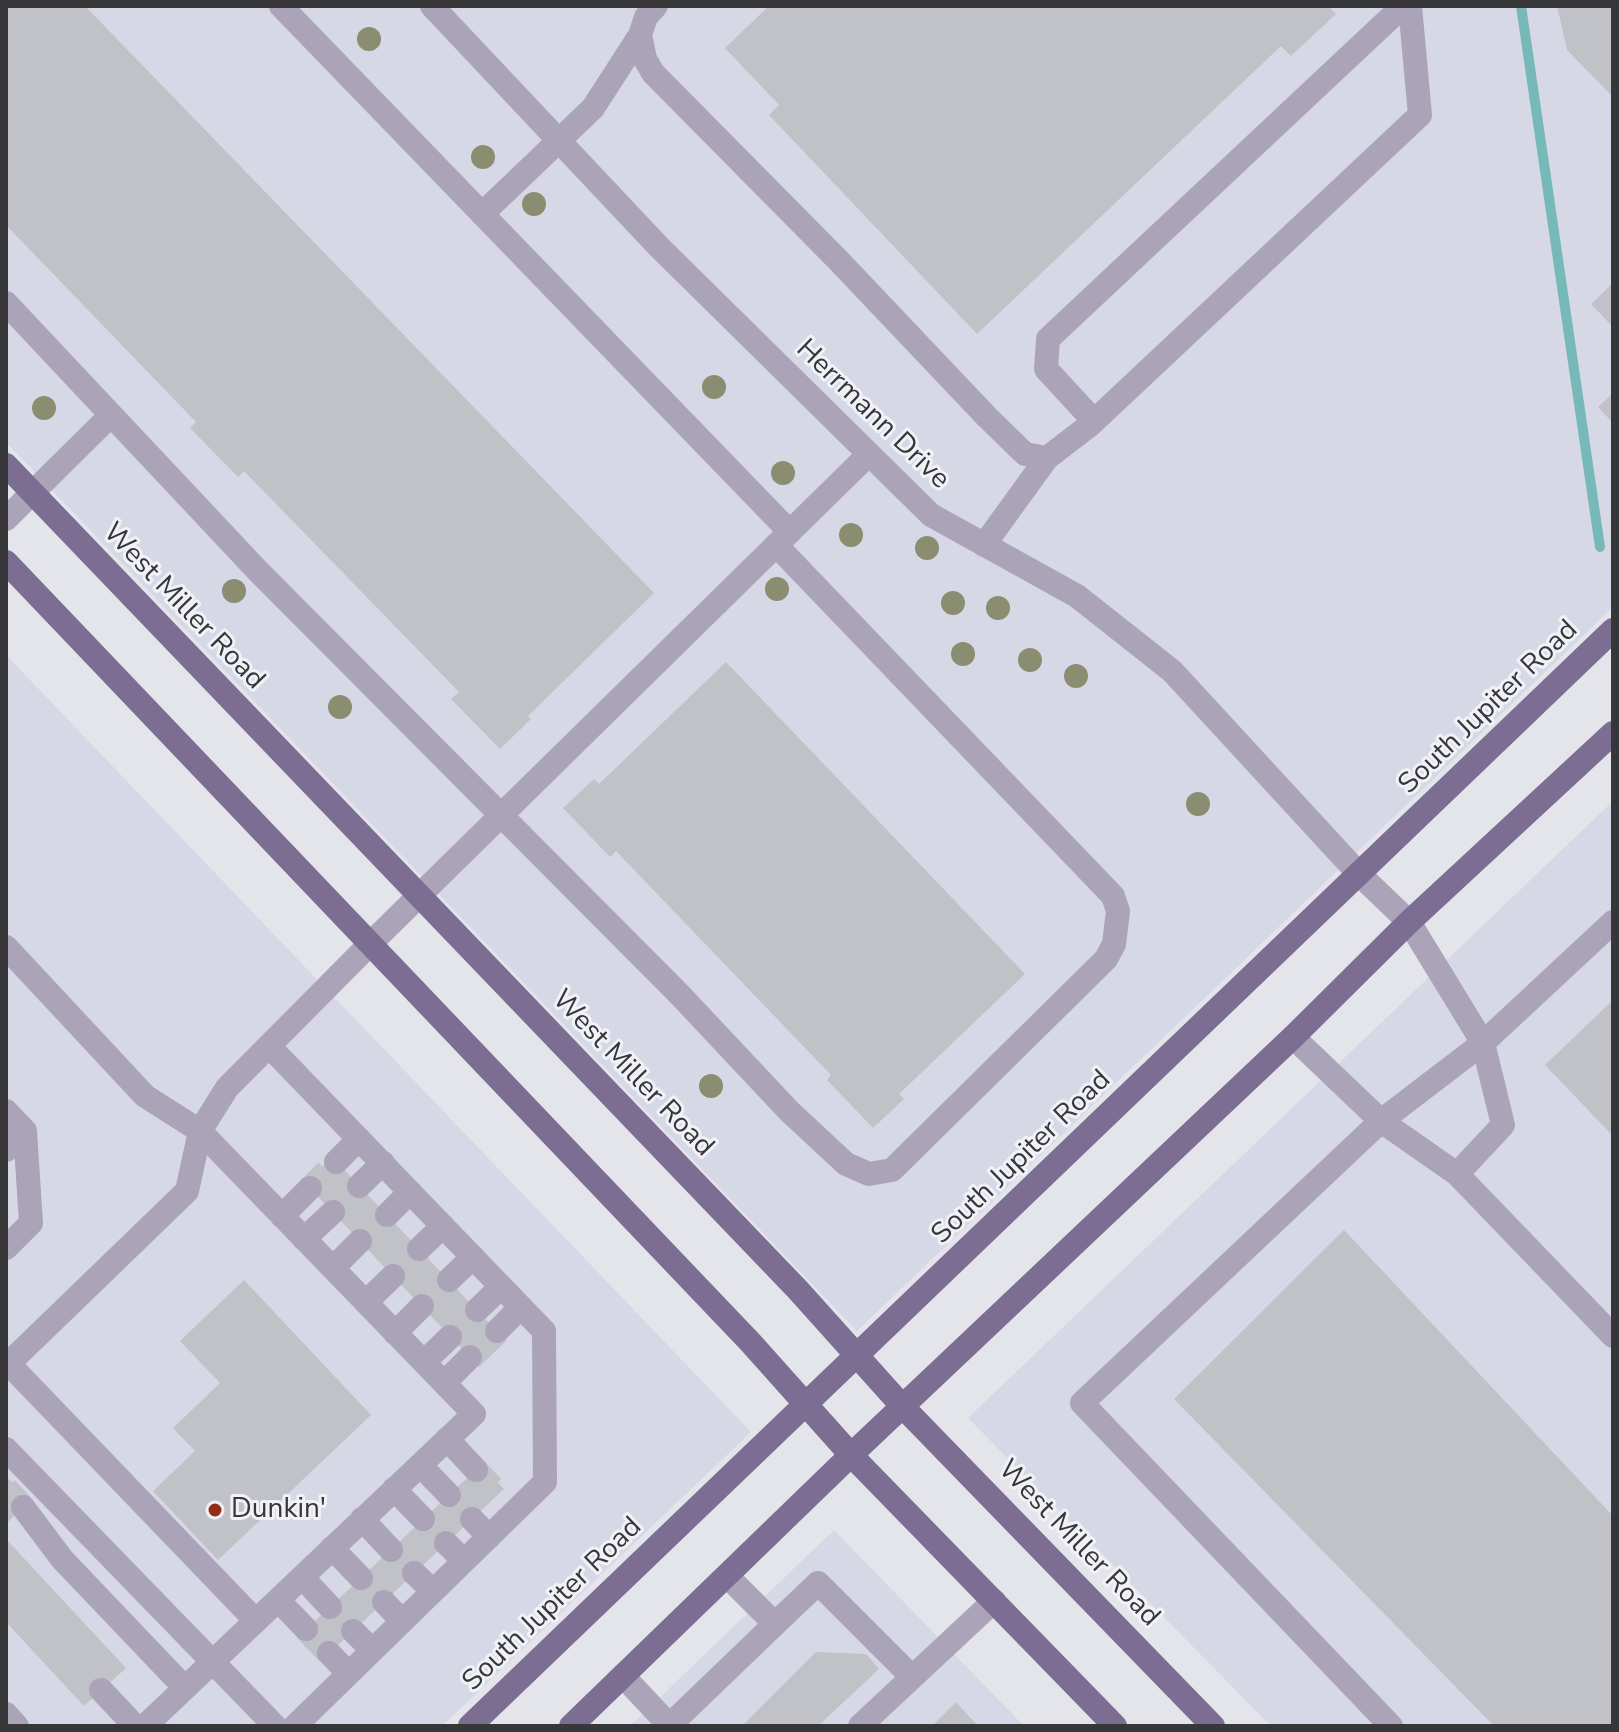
<!DOCTYPE html>
<style>
body{margin:0}
#map{position:relative;width:1619px;height:1732px;overflow:hidden;background:#e4e4eb;font-family:"Nunito Sans",sans-serif}
canvas{display:block}
.frame{position:absolute;inset:0;border:8px solid #37373a;pointer-events:none}
</style>
<div id="map">
<canvas width="1619" height="1732"></canvas>
<div class="frame"></div>
</div>
<script>
const c = document.querySelector('canvas').getContext('2d');
c.lineJoin = 'round';
function fillPath(path, color) {
  c.fillStyle = color;
  c.fill(path, 'evenodd');
}
function toPath(rows) {
  const path = new Path2D();
  for (const r of rows) {
    path.moveTo(r[0], r[1]);
    for (let i = 2; i < r.length; i += 2) path.lineTo(r[i], r[i + 1]);
  }
  return path;
}
function strokePath(path, color, width, dash) {
  c.strokeStyle = color;
  c.lineWidth = width;
  c.lineCap = dash ? 'butt' : 'round';
  c.setLineDash(dash || []);
  c.stroke(path);
}
function write(font, color, halo, rows, align = 'center') {
  c.font = font + ' "Nunito Sans",sans-serif';
  c.lineWidth = 6;
  c.setLineDash([]);
  c.textBaseline = 'middle';
  c.strokeStyle = halo;
  c.fillStyle = color;
  for (const [text, x, y, turn = 0] of rows) {
    c.save();
    c.translate(x, y);
    c.rotate((+turn || 0) * Math.PI / 180);
    c.textAlign = isNaN(turn) ? turn : align;
    if (halo) c.strokeText(text, 0, 0);
    c.fillText(text, 0, 0);
    c.restore();
  }
}
const built = toPath([
 [6,6,1613,6,1613,607,857,1331,6,442],
 [6,655,751,1432,442,1726,6,1726],
 [1613,801,1613,1726,1271,1726,968,1418],
 [834,1530,1024,1726,630,1726]
]);
const stream = toPath([
 [1521,6,1600,547]
]);
const building = toPath([
 [6,6,85,6,654,593,528,716,531,719,500,749,451,699,459,692,244,471,238,477,190,428,196,422,6,225],
 [769,6,1328,6,1336,14,1291,56,1281,46,977,334,769,115,779,105,725,48],
 [1557,6,1613,6,1613,97,1567,50],
 [1613,283,1613,327,1591,304],
 [1613,393,1613,423,1598,407],
 [726,662,1025,974,899,1094,904,1099,873,1128,827,1080,831,1075,616,851,610,857,563,808,594,779,599,784],
 [1613,1000,1613,1136,1545,1065],
 [332,1157,506,1341,479,1367,305,1183],
 [1344,1230,1613,1516,1613,1726,1494,1726,1174,1399],
 [244,1280,371,1415,218,1560,153,1491,195,1451,173,1428,220,1383,180,1341],
 [481,1465,504,1489,320,1662,297,1638],
 [9,1479,30,1501,6,1523,6,1482],
 [6,1539,126,1668,84,1706,6,1622],
 [816,1652,866,1654,879,1669,818,1726,742,1726],
 [956,1702,978,1726,932,1726]
]);
const minorTunnel = toPath([
 [310,1188,336,1162],
 [333,1212,359,1186],
 [360,1241,387,1215],
 [393,1276,419,1249],
 [422,1306,449,1280],
 [450,1337,477,1310],
 [470,1357,497,1331],
 [476,1470,499,1494],
 [6,1488,23,1507],
 [449,1495,472,1519],
 [6,1514,11,1519],
 [423,1519,446,1543],
 [391,1550,414,1573],
 [361,1578,384,1602],
 [6,1591,101,1690],
 [330,1607,353,1631]
]);
const minor = toPath([
 [281,6,790,532],
 [432,6,659,247,931,515,1077,596,1172,671,1359,874,1409,922,1483,1043,1503,1125,1457,1174],
 [656,6,646,17,640,35,645,59,653,73,838,260,987,417,1025,454,1047,458],
 [482,214,593,108,640,35],
 [6,303,257,570,680,995,789,1111,846,1164,869,1174,892,1170,1106,959,1114,944,1118,911,1113,896,776,545],
 [1094,421,1046,369,1048,339,1403,6],
 [6,519,111,415],
 [984,545,1047,458,1090,425,1420,115,1410,6],
 [6,947,145,1096,200,1131,474,1414,145,1726],
 [1293,1037,1381,1121,1457,1174,1613,1336],
 [269,1046,544,1331,545,1482,295,1726],
 [6,1111,25,1131,6,1150],
 [336,1162,359,1139],
 [359,1186,383,1163],
 [387,1215,410,1192],
 [282,1216,310,1188],
 [304,1239,333,1212],
 [6,1248,31,1223,25,1131],
 [419,1249,443,1226],
 [333,1268,360,1241],
 [449,1280,473,1257],
 [366,1302,393,1276],
 [477,1310,501,1287],
 [497,1331,521,1307],
 [395,1333,422,1306],
 [424,1362,450,1337],
 [8,1363,256,1621],
 [6,1366,187,1191,200,1131,227,1088,370,944,869,454],
 [444,1383,470,1357],
 [447,1439,476,1470],
 [6,1449,275,1726],
 [420,1465,449,1495],
 [394,1489,423,1519],
 [23,1507,62,1559,185,1688],
 [362,1519,391,1550],
 [472,1519,489,1537],
 [446,1543,464,1561],
 [332,1548,361,1578],
 [414,1573,433,1591],
 [302,1577,330,1607],
 [278,1600,306,1629],
 [384,1602,402,1621],
 [775,1624,818,1583,912,1677],
 [353,1631,372,1650],
 [329,1653,348,1673],
 [623,1676,670,1726],
 [101,1690,135,1726],
 [6,1714,17,1726],
 [670,1725,775,1624,727,1576],
 [860,1726,994,1601],
 [1391,1726,1082,1403,1381,1121,1483,1043,1613,922]
]);
const major = toPath([
 [6,465,798,1290,903,1407,1213,1726],
 [6,562,751,1343,851,1455,1115,1726],
 [470,1726,1613,630],
 [571,1726,851,1455,1293,1037,1409,922,1613,733]
]);
const trees = [
 [369,39],
 [483,157],
 [534,204],
 [714,387],
 [44,408],
 [783,473],
 [851,535],
 [927,548],
 [777,589],
 [234,591],
 [953,603],
 [998,608],
 [963,654],
 [1030,660],
 [1076,676],
 [340,707],
 [1198,804],
 [711,1086]
];
const markers = [
 [215,1510,8,"#952d15"]
];
const streetNames = [
 ["Herrmann Drive",872,415,44],
 ["West Miller Road",183,607,46],
 ["South Jupiter Road",1489,708,-44],
 ["West Miller Road",632,1074,46],
 ["South Jupiter Road",1022,1158,-44],
 ["West Miller Road",1078,1544,46],
 ["South Jupiter Road",553,1605,-44]
];
const poiNames = [
 ["Dunkin'",231,1510]
];
fillPath(built, '#d6d8e6');
strokePath(stream, '#77b8b9', 10);
fillPath(building, '#c1c2c8');
strokePath(minorTunnel, '#c1c1c8', 24, [24, 12]);
strokePath(minor, '#aba4b9', 24);
strokePath(major, '#7b6e92', 24);
c.fillStyle = '#8a8d6f';
for (const [x, y] of trees) {
  c.beginPath();
  c.arc(x, y, 12, 0, 2 * Math.PI);
  c.fill();
}
for (const [x, y, r, color] of markers) {
  const dot = new Path2D();
  dot.arc(x, y, r, 0, 2 * Math.PI);
  c.fillStyle = color;
  c.fill(dot);
  strokePath(dot, '#f1f2f8', 3);
}
write('28px', '#37373a', '#f1f2f8', streetNames);
write('28px', '#37373a', '#f1f2f8', poiNames, 'left');
</script>
